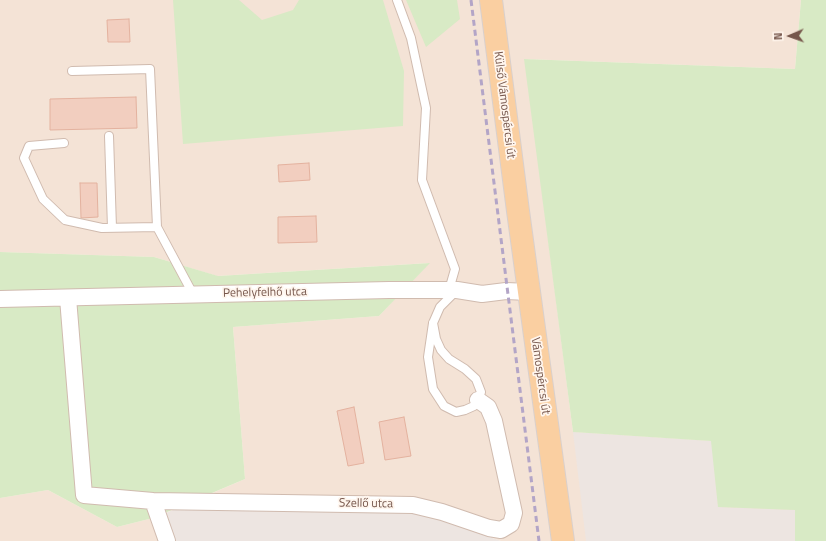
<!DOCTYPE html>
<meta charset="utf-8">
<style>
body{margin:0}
#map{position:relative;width:826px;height:541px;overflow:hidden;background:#fcf2e7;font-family:"Titillium Web",sans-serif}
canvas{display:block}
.north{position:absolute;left:770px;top:16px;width:40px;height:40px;-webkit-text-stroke:3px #fff6ee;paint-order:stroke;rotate:268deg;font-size:11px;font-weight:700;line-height:16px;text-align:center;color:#76564b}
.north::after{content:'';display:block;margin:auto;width:14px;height:18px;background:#76564b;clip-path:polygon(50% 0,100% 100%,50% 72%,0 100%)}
</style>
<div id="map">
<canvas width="826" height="541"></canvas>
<div class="north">N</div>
</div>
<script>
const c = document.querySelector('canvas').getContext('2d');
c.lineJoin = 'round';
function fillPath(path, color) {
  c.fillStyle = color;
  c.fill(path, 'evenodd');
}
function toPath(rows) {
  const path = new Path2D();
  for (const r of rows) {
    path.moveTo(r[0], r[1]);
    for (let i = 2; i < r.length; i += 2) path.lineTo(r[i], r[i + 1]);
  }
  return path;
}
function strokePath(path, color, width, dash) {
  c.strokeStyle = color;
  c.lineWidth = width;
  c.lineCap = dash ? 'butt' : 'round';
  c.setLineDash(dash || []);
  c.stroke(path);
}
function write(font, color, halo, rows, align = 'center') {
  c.font = font + ' "Titillium Web",sans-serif';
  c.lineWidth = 3.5;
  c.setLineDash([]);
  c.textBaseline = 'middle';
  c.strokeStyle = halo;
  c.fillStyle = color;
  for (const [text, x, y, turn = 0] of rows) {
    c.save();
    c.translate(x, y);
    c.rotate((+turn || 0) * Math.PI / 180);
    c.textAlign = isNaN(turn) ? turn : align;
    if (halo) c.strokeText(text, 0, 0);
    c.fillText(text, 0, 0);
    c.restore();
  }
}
const residential = toPath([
 [0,0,801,0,795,69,525,59,573,432,712,441,826,511,826,541,501,541,412,510,173,510,245,479,233,327,379,316,429,263,217,276,154,257,0,252],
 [48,490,117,527,153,518,161,541,0,541,0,498]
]);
const industrial = toPath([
 [573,432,712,441,718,507,795,510,795,541,586,541],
 [173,510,412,510,501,541,161,541,153,518]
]);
const green = toPath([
 [173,0,239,0,262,20,293,10,299,0,383,0,404,71,403,126,183,144],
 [406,0,457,0,460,19,426,47],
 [801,0,826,0,826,541,795,541,795,510,718,507,711,441,573,432,524,59,795,69],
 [0,252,154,257,218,276,430,263,379,316,233,327,245,479,153,518,117,527,48,490,0,498]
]);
const building = toPath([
 [129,19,130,42,108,42,107,20,129,19],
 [136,97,137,128,50,130,50,99,136,97],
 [309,163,310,180,279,182,278,165,309,163],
 [80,183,97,183,98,217,81,218,80,183],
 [316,216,317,242,278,243,278,217,316,216],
 [354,407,364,463,348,466,337,411,354,407],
 [404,417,411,456,385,460,379,422,404,417]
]);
const service = toPath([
 [397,0,411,38,426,108,422,180,455,269,449,290],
 [72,71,150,69,157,227,193,294],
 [109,136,112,228],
 [64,143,29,146,24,158,43,199,65,220,102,228,157,227],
 [433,323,436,339,441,350,449,359,465,369,476,379,481,392,478,400,474,406,465,410,456,412,444,406,433,389,428,357,433,323,440,307,456,291]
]);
const minor = toPath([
 [68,298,84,495,153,501,413,505,442,512,489,528,501,530,511,524,514,513,494,421,488,407,478,400],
 [0,299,389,290,457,290,482,294,506,291,529,292],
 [153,501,167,541]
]);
const primary = toPath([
 [491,0,518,211,563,541]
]);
const rail = toPath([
 [471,0,539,541]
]);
const streetNames = [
 ["Külső Vámospércsi út",504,105,83],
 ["Pehelyfelhő utca",265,293,-1],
 ["Vámospércsi út",540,376,82],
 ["Szellő utca",366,504,1]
];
fillPath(residential, '#f4e3d6');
fillPath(industrial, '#ede5e1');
fillPath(green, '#d8eac5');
fillPath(building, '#f2cebf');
strokePath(building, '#e4b29f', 1);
strokePath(service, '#d0bbaf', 10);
strokePath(minor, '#d0bbaf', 18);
strokePath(primary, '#d9d0cd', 24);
strokePath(service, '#fff', 8);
strokePath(minor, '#fff', 16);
strokePath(primary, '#facfa1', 22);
strokePath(rail, '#b3a5c7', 3, [6, 4]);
write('12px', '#76564b', '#fff6ee', streetNames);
</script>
